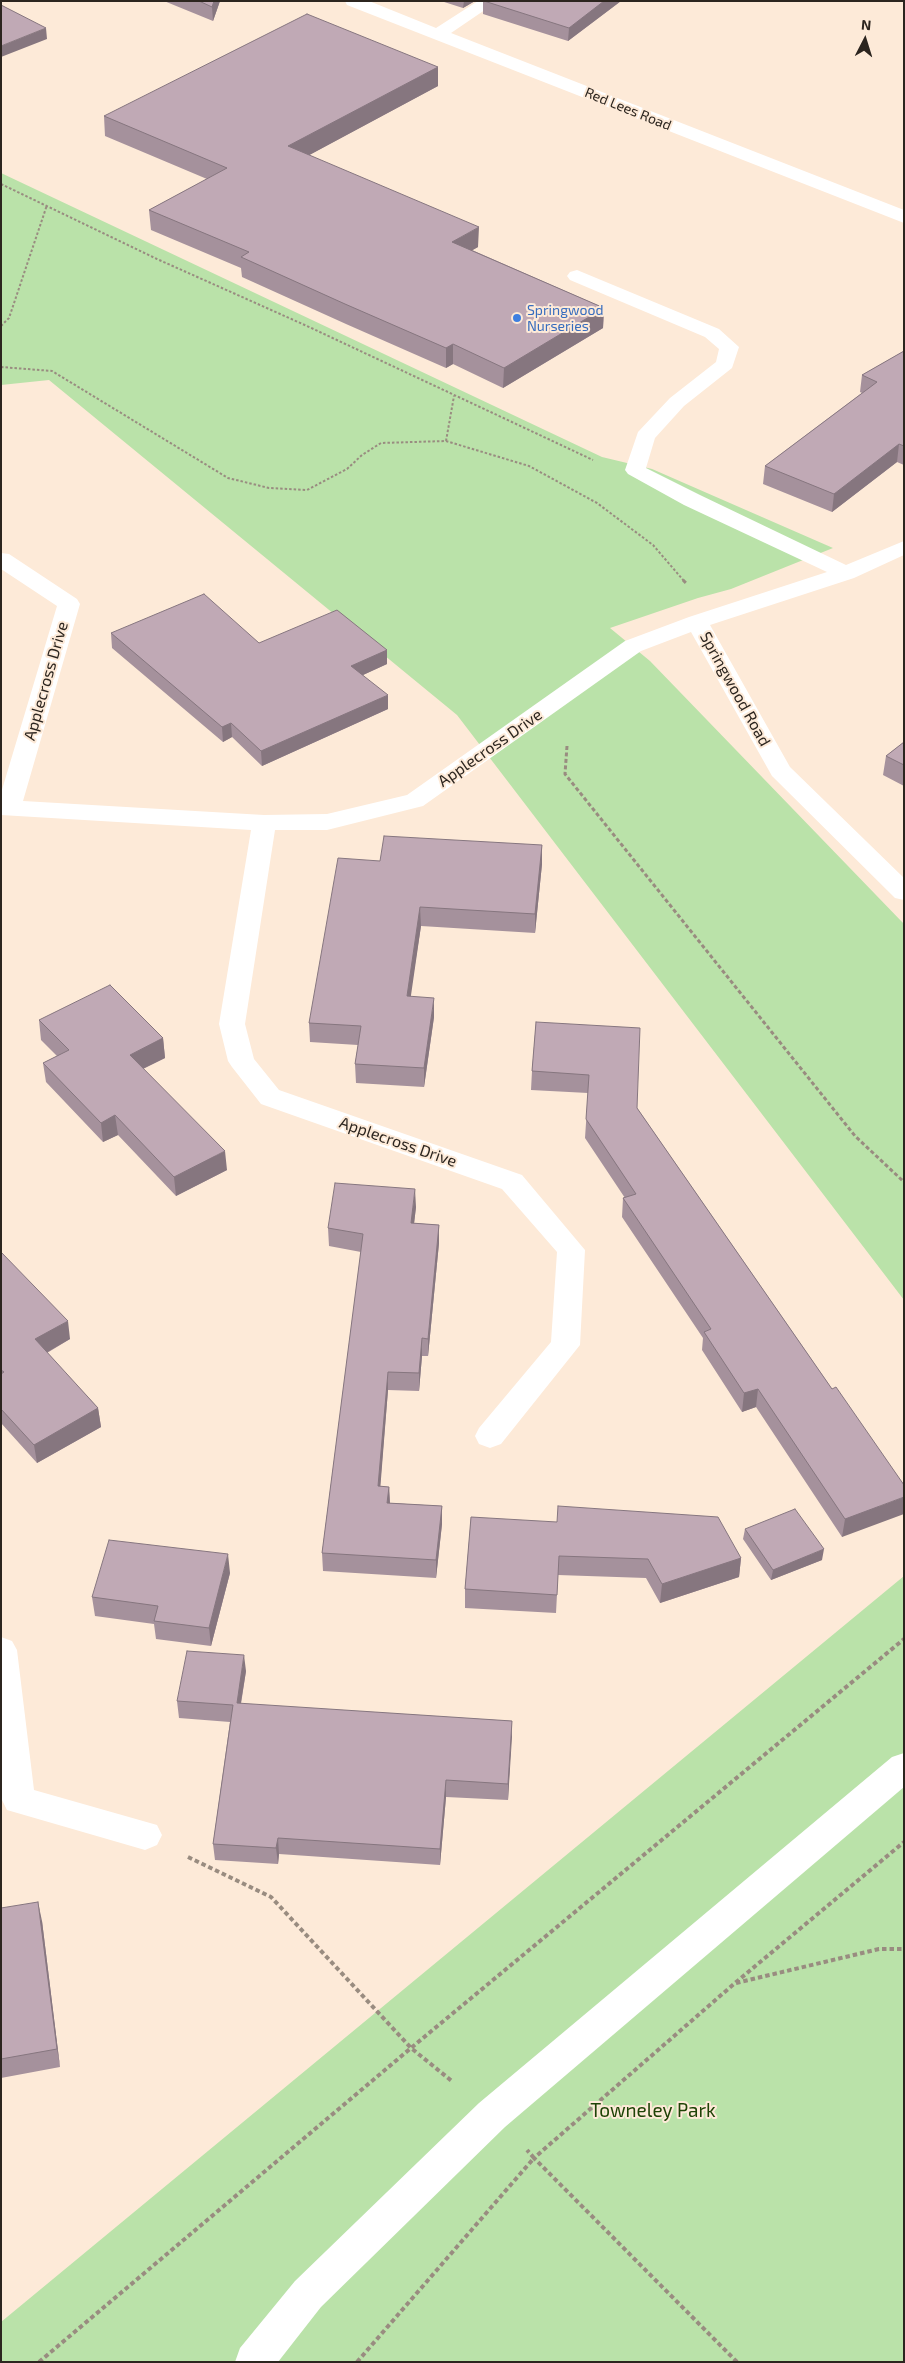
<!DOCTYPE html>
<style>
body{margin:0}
#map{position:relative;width:905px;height:2363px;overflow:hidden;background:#fdead8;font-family:"Exo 2",sans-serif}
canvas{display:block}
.frame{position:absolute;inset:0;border:2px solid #2c251f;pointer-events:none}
.north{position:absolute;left:840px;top:15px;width:50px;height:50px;-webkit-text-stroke:4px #fdead8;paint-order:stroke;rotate:5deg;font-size:14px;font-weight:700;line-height:20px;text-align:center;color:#2c251f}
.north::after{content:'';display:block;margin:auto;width:18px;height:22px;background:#2c251f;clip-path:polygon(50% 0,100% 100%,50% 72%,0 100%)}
</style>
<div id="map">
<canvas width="905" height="2363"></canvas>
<div class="frame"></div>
<div class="north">N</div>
</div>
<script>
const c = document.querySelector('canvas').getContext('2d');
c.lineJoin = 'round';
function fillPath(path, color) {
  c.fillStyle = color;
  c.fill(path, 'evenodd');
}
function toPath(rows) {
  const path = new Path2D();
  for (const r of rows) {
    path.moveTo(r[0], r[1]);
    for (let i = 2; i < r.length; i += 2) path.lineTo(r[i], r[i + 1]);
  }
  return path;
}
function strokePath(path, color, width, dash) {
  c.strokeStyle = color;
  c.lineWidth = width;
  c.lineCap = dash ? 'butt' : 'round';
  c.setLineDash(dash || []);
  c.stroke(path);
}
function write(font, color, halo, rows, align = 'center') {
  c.font = font + ' "Exo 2",sans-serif';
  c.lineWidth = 4;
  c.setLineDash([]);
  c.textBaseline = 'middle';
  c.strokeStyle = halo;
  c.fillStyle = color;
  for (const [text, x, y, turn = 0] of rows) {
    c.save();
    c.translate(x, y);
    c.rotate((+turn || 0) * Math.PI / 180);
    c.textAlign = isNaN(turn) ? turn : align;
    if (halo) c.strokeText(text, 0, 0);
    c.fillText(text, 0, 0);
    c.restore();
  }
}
const green = toPath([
 [1,173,602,457,652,469,833,548,731,589,698,598,610,628,650,661,904,924,904,1300,457,715,49,380,1,385],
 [904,1576,904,2362,1,2362,1,2322]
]);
const pathFar2 = toPath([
 [1,184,157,259,307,326,593,460],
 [1,326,9,318,47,205],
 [1,367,52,371,228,478,269,488,307,490,347,469,362,455,381,443,446,441,529,466,597,503,653,545,684,581],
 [446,441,454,396]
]);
const pathFar1 = toPath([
 [683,580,686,583],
 [567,746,565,774,855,1136,904,1182]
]);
const path = toPath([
 [188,1857,271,1897,411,2048,453,2082],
 [736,1983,879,1949,904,1949],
 [39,2362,411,2048,904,1639],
 [357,2362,534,2158,527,2150],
 [737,2362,534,2158,735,1983,904,1842]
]);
const minor = toPath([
 [345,1,369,1,436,28,478,1,498,1,451,33,904,210,904,223,347,5,345,1],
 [577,270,719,329,739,347,732,368,684,406,655,438,646,468,700,495,846,565,904,541,904,555,854,578,710,625,790,767,904,878,904,900,895,898,772,776,691,632,641,651,423,806,327,830,275,830,245,1024,254,1059,279,1090,522,1175,585,1250,580,1345,501,1444,490,1448,479,1444,475,1436,479,1428,551,1342,557,1252,502,1189,261,1104,232,1067,228,1061,219,1024,251,830,1,815,1,793,57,606,1,569,1,553,9,554,77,599,80,604,23,801,264,815,327,814,407,795,625,641,689,617,827,572,684,505,628,474,625,470,638,432,670,398,716,362,719,349,705,337,570,280,567,276,570,272,577,270],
 [1,1637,12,1641,17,1650,34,1790,157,1825,162,1835,157,1845,145,1850,7,1810,2,1800,1,1790,1,1637],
 [904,1753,904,1787,505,2127,321,2307,278,2362,235,2362,240,2348,295,2281,479,2103,892,1757,904,1753]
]);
const wall = toPath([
 [164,1,220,1,213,21],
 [441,1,475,1,463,8],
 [483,1,621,1,568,41,483,14],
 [438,67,438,86,309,155,478,247,472,250,604,308,603,328,503,388,453,364,446,368,346,324,242,277,241,268,151,230,149,210,207,179,105,136,104,116],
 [904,351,904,465,897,462,832,512,763,484,765,466,862,393,860,392,862,375],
 [111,633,259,643,387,650,387,664,363,675,388,709,262,766,232,737,223,742,112,648],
 [904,742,904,786,883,775,886,756],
 [542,845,542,864,535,933,421,926,410,996,434,1017,424,1087,356,1083,355,1064,358,1045,310,1042,309,1023,380,861],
 [39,1020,163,1038,165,1058,143,1069,227,1170,176,1196,118,1135,103,1142,46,1082,43,1063,57,1056,41,1040],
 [536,1022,637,1108,832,1389,904,1485,842,1537,756,1407,742,1412,702,1350,703,1338,622,1217,623,1198,625,1198,585,1138,588,1093,531,1090,532,1071],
 [416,1207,414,1223,439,1225,439,1243,428,1356,422,1356,419,1391,388,1390,380,1486,389,1487,390,1503,442,1506,442,1524,436,1578,323,1571,322,1553,361,1252,329,1246,328,1228],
 [1,1252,70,1339,47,1353,98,1408,101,1427,37,1463,1,1423],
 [471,1517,741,1558,739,1577,660,1603,646,1578,558,1575,556,1613,465,1608,465,1589],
 [745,1529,822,1560,771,1580,743,1539],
 [230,1573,211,1646,156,1639,154,1624,95,1616,92,1597],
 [246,1671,241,1704,512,1721,508,1800,446,1797,440,1865,279,1854,278,1864,215,1860,213,1844,230,1722,179,1718,177,1701],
 [1,1908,42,1921,60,2067,1,2078]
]);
const shadedWall = toPath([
 [214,1,220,1,213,21,212,7],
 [464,1,475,1,463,8],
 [604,1,621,1,568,41,569,28],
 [46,28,47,39,1,57,1,46],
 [438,67,438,86,289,166,288,146],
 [479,227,478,247,452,262,452,242],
 [604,308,603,328,503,388,504,368],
 [453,344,453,364,446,368,446,348],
 [899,444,897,462,832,512,834,494],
 [387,650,387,664,352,680,351,666],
 [388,695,388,709,262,766,261,751],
 [231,723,232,737,223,742,222,727],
 [542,845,542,864,535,933,535,914],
 [420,907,421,926,408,1016,407,996],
 [434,998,434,1017,424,1087,424,1068],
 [163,1038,165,1058,132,1074,130,1055],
 [115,1115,118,1135,103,1142,101,1123],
 [225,1151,227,1170,176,1196,174,1177],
 [415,1189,416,1207,412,1241,411,1223],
 [439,1225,439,1243,428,1356,428,1339],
 [68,1321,70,1339,37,1358,35,1339],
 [422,1338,422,1356,419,1391,419,1373],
 [388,1372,388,1390,379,1504,378,1486],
 [758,1389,756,1407,742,1412,744,1393],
 [98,1408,101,1427,37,1463,34,1445],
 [389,1487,390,1505,387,1503],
 [904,1497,904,1514,842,1537,845,1519],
 [442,1506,442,1524,436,1578,436,1560],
 [824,1549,822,1560,771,1580,773,1570],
 [228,1554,230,1573,211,1646,209,1628],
 [741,1558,739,1577,660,1603,662,1584],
 [244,1655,246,1671,238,1720,237,1703],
 [512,1721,512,1737,508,1800,508,1784],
 [446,1780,446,1797,440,1865,440,1849],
 [278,1838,279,1854,278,1864,276,1848],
 [38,1902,42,1921,60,2067,57,2049]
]);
const building = toPath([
 [199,1,214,1,212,7,199,1],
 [484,1,604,1,569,28,484,1],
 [1,5,46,28,1,46,1,5],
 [307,14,438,67,288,146,479,227,452,242,604,308,504,368,453,344,446,348,345,304,241,257,249,252,149,210,227,168,104,116,307,14],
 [904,351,904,446,899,444,834,494,765,466,877,382,862,375,904,351],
 [204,594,259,643,337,610,387,650,351,666,388,695,261,751,231,723,222,727,111,633,204,594],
 [904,742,904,765,886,756,904,742],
 [384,836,542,845,535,914,420,907,407,996,434,998,424,1068,355,1064,361,1026,309,1023,338,858,380,861,384,836],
 [110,985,163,1038,130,1055,225,1151,174,1177,115,1115,101,1123,43,1063,69,1050,39,1020,110,985],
 [536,1022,640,1028,637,1108,832,1389,836,1387,904,1485,904,1497,845,1519,758,1389,744,1393,704,1332,711,1329,623,1198,636,1194,586,1119,589,1075,532,1071,536,1022],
 [335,1183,415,1189,411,1223,439,1225,428,1339,422,1338,419,1373,388,1372,378,1486,389,1487,387,1503,442,1506,436,1560,322,1553,363,1234,328,1228,335,1183],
 [1,1252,68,1321,35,1339,98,1408,34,1445,1,1409,1,1374,4,1372,1,1370,1,1252],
 [558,1506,718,1517,741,1558,662,1584,648,1559,559,1556,557,1595,465,1589,471,1517,557,1522,558,1506],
 [795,1509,824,1549,773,1570,745,1529,795,1509],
 [109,1540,228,1554,209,1628,154,1621,158,1606,92,1597,109,1540],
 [187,1651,244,1655,237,1703,512,1721,508,1784,446,1780,440,1849,278,1838,276,1848,213,1844,233,1705,177,1701,187,1651],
 [38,1902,57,2049,1,2059,1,1908,38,1902]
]);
const markers = [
 [517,318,5,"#3f7fe0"]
];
const farStreetnames = [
 ["Red Lees Road",628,109,22]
];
const farShopnames = [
 ["Springwood",527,310],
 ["Nurseries",527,326]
];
const streetNames = [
 ["Applecross Drive",46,681,-74],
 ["Springwood Road",735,689,61],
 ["Applecross Drive",490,748,-35],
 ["Applecross Drive",398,1142,19]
];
const nearParknames = [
 ["Towneley Park",653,2111]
];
fillPath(green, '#bae2a9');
strokePath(pathFar2, '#998c80', 2, [2.5, 2]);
strokePath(pathFar1, '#998c80', 3, [4, 2.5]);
strokePath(path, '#998c80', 4, [4.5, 3]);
fillPath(minor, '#fff');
fillPath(wall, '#a5919c');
fillPath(shadedWall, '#86767f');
fillPath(building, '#c0a9b5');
strokePath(building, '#86767f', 1);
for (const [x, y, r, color] of markers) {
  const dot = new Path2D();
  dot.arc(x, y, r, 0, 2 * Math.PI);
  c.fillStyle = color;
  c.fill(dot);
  strokePath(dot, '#fdead8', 2);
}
write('14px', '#2c251f', '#fdead8', farStreetnames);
write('14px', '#366cbe', '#fdead8', farShopnames, 'left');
write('16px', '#2c251f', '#fdead8', streetNames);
write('19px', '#1e4306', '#fdead8', nearParknames);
</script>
